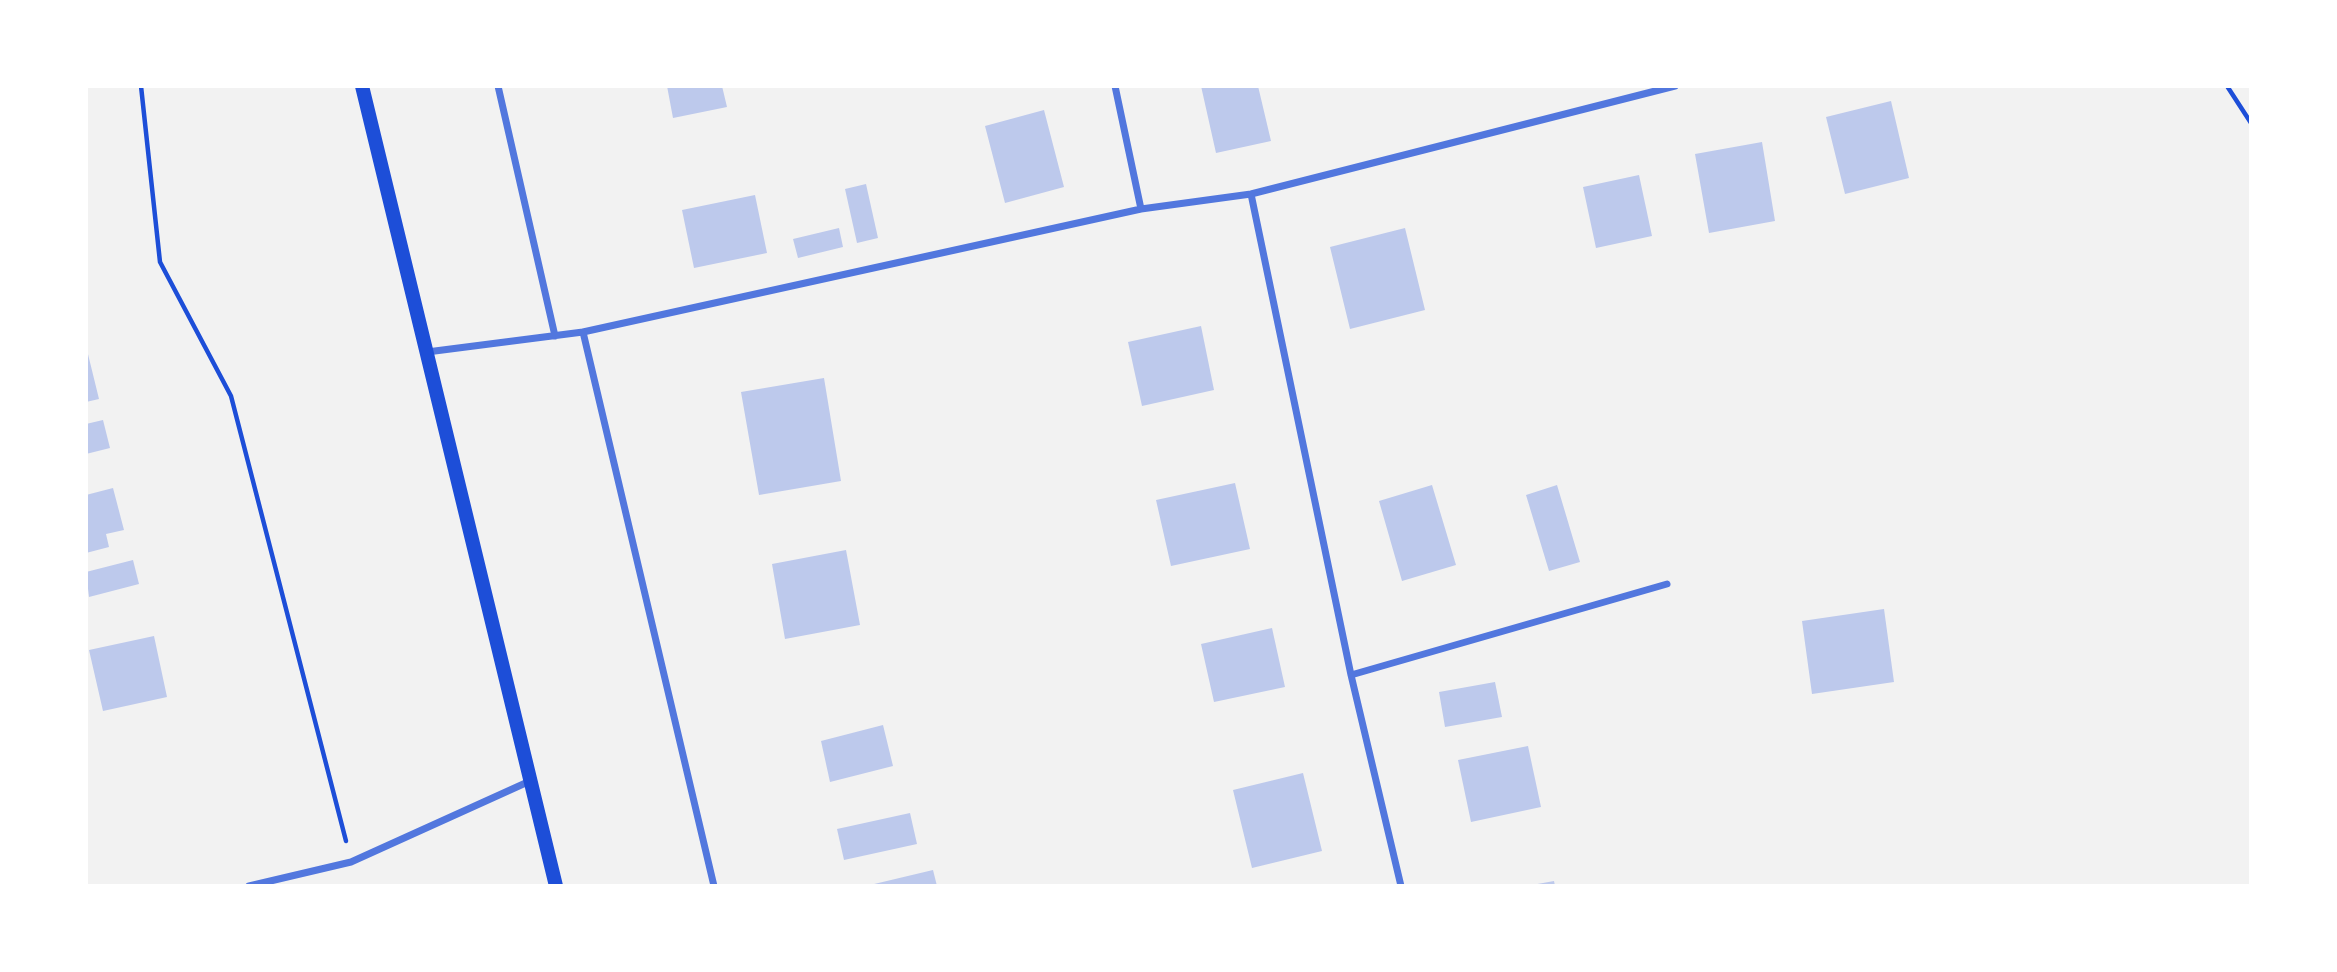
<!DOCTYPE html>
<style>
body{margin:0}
#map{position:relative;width:2337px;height:972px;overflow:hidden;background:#f2f2f2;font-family:Arial,sans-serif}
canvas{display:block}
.frame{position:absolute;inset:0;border:88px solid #fff;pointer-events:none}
</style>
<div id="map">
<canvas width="2337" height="972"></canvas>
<div class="frame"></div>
</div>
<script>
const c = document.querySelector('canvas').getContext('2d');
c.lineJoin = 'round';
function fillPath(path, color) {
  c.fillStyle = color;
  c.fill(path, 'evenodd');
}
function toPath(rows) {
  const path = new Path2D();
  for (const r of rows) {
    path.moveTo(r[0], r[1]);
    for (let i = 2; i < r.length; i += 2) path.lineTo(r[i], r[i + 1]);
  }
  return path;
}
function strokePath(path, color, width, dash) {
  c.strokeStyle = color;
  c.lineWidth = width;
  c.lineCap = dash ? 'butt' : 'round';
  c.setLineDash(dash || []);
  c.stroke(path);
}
const building = toPath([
 [667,86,722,86,727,107,673,118],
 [1201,86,1258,86,1271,141,1216,153],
 [1891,101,1909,178,1845,194,1826,117],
 [1044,110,1064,187,1005,203,985,126],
 [1762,142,1775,221,1709,233,1695,154],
 [1639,175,1652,236,1596,248,1583,187],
 [866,184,878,238,857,243,845,189],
 [755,195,767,253,694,268,682,210],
 [839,228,843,247,798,258,793,239],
 [1405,228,1425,310,1350,329,1330,247],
 [1201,326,1214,390,1142,406,1128,342],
 [86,346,99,399,86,402],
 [824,378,841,481,759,495,741,392],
 [103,420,110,448,86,454,86,424],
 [1235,483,1250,549,1171,566,1156,500],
 [1432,485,1456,565,1402,581,1379,501],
 [1557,485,1580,562,1549,571,1526,495],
 [113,488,124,530,106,534,109,547,86,553,86,495],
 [846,550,860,625,785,639,772,564],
 [133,560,139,584,89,597,86,572],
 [1884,609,1894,682,1812,694,1802,621],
 [1272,628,1285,687,1214,702,1201,644],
 [154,636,167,697,103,711,89,650],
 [1495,682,1502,717,1445,727,1439,692],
 [883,725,893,766,830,782,821,741],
 [1528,746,1541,807,1471,822,1458,760],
 [1303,773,1322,851,1252,868,1233,790],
 [910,813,917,844,844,860,837,829],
 [933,870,937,886,870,886,870,885],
 [1554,881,1555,886,1533,886,1532,885]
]);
const path = toPath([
 [141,86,160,262,231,396,346,841],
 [2227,86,2251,123]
]);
const minor = toPath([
 [498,86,555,336],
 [1115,86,1141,209],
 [1251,194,1351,675,1401,886],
 [583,332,714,886],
 [427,352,583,332,1141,209,1251,194,1675,86],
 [1351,675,1667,584],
 [249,886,351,862,530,781]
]);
const secondary = toPath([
 [362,86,556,886]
]);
fillPath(building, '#bdc9ec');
strokePath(path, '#1d4ed8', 4.5);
strokePath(minor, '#5277de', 7);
strokePath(secondary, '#1d4ed8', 14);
</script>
